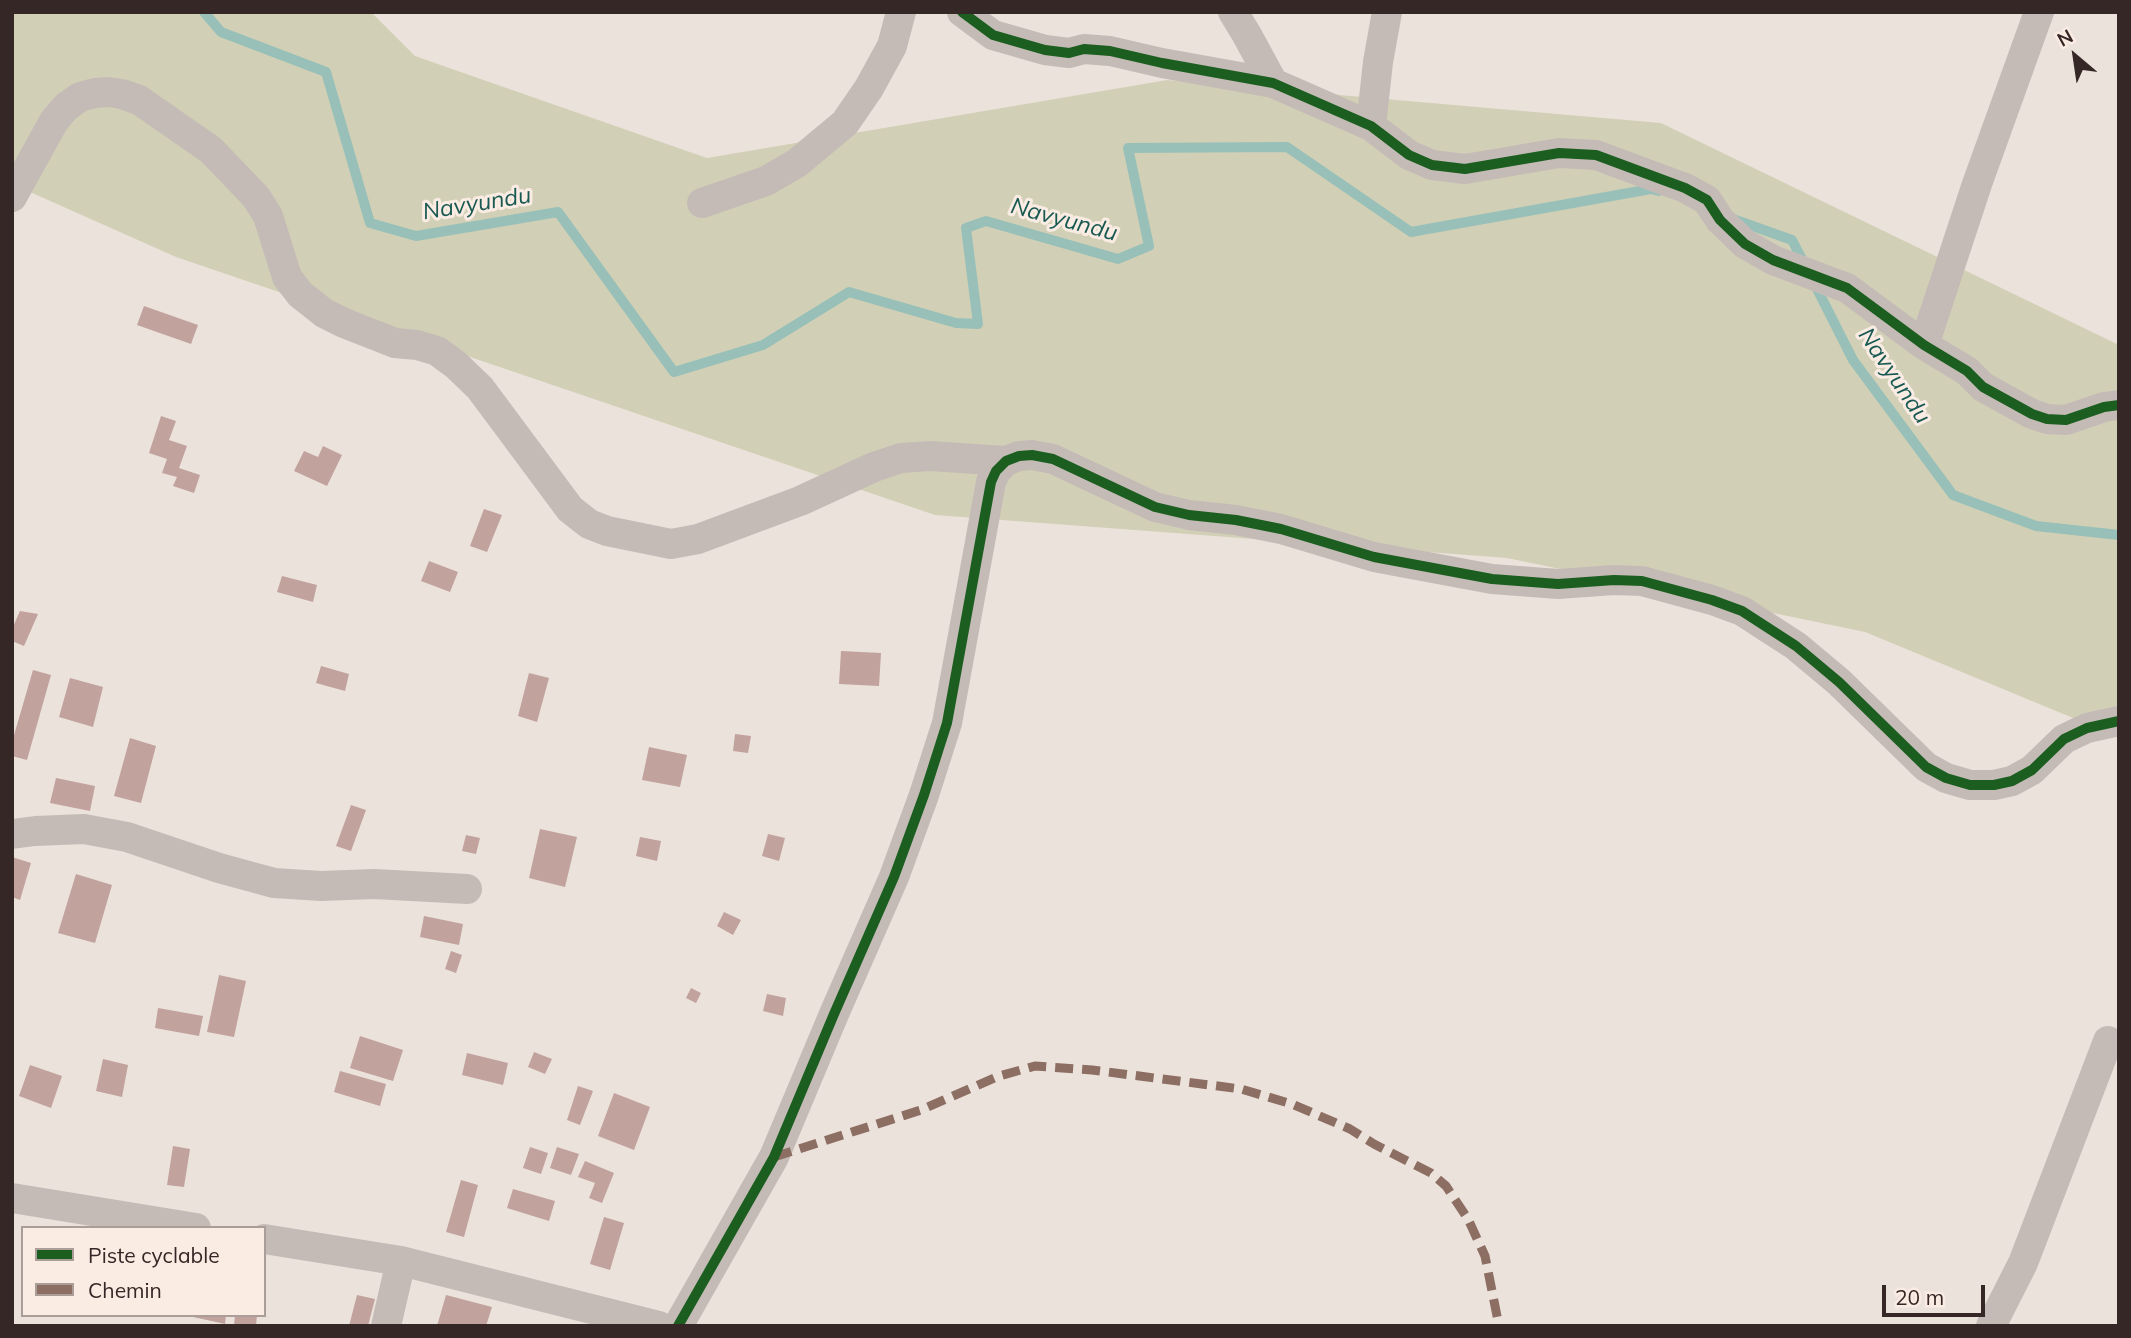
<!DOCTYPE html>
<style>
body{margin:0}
#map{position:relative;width:2131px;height:1338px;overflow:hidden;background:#ece2dc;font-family:Mulish,sans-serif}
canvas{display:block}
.frame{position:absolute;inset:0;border:14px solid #352725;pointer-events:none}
.legend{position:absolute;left:21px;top:1226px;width:245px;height:91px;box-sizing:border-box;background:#faebe3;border:2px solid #ab9d97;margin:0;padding:9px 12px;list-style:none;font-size:21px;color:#352725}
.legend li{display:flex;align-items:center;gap:14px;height:35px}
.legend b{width:35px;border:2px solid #ab9d97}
.north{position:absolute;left:2040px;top:21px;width:70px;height:70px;-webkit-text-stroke:5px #faebe3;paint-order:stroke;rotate:331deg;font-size:19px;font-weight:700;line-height:28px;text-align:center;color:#352725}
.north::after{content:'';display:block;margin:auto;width:24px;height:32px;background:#352725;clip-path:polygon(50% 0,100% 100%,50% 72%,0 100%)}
.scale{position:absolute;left:1882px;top:1285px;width:103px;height:32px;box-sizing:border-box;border:4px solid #352725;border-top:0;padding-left:9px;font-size:21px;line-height:24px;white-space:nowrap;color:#352725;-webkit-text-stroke:5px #faebe3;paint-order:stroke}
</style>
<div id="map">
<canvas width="2131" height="1338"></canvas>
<div class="frame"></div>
<ul class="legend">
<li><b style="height:9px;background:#1b5e20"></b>Piste cyclable</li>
<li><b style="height:9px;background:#8d6e63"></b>Chemin</li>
</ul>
<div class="north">N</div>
<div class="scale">20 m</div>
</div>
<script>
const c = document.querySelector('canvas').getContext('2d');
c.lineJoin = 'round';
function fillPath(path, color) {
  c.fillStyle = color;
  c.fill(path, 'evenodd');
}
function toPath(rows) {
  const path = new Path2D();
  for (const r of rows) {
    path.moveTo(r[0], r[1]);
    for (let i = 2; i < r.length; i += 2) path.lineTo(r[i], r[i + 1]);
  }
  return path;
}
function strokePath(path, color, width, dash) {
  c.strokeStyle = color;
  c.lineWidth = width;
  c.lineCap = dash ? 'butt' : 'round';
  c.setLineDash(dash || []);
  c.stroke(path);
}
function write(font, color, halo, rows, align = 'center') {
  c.font = font + ' Mulish,sans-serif';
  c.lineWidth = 6;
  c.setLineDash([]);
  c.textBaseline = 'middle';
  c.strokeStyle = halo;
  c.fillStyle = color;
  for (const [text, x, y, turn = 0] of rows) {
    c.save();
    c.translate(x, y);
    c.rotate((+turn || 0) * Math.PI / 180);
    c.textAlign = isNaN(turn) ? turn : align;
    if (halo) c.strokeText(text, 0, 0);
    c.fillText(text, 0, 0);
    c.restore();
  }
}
const green = toPath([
 [12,12,371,12,415,56,707,158,1167,80,1661,123,2119,345,2119,737,1865,632,1507,558,935,515,176,257,12,184]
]);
const stream = toPath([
 [204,12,221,32,326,72,370,223,416,236,558,212,674,372,763,345,849,292,956,323,978,324,966,228,986,221,1118,259,1149,246,1128,148,1287,147,1411,232,1651,189,1659,191],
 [1733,219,1792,240,1806,267],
 [1813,281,1853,360,1953,495,2036,526,2119,535]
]);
const building = toPath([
 [144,306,198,325,191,344,137,325],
 [161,416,176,421,169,440,187,446,179,468,200,475,194,493,173,486,177,477,162,473,167,459,149,453],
 [323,446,342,455,327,486,294,471,304,451,318,457],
 [484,509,502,515,487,552,470,546],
 [429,561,458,572,450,592,421,581],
 [282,576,317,585,313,602,277,592],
 [20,611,38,614,24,646,12,641,12,629],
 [841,651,881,653,879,686,839,684],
 [321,666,349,674,345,691,316,683],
 [33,670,51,675,27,760,12,756,12,742],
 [529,673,549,678,537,722,518,716],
 [70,678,103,687,93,727,59,717],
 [735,734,751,736,748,753,733,751],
 [130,738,156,746,141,803,114,796],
 [649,747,687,755,680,787,642,780],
 [56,778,95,786,90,811,50,803],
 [351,805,366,810,351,851,336,846],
 [540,829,577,837,565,887,529,878],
 [768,834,785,838,779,861,762,856],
 [466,835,480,838,476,854,462,851],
 [640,837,661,841,657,861,636,856],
 [12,857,31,863,20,900,12,897],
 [76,874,112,885,95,943,58,933],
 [724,912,741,920,733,935,717,926],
 [424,916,463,924,459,945,420,937],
 [451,951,462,955,456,973,445,969],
 [219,975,246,981,234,1037,207,1032],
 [691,988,701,993,696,1003,686,998],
 [767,994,786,998,783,1016,763,1011],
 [158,1008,203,1016,199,1036,155,1028],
 [360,1036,403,1050,393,1081,350,1068],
 [534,1052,552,1059,545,1074,528,1067],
 [467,1053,508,1063,503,1085,462,1075],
 [103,1059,128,1065,122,1097,96,1091],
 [30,1065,62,1076,51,1108,19,1096],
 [340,1071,386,1084,380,1106,334,1092],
 [578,1086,593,1091,580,1125,567,1120],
 [614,1093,650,1107,634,1150,598,1136],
 [173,1146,190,1149,184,1187,167,1185],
 [530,1147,548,1153,541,1174,523,1168],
 [557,1147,579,1154,571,1175,550,1168],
 [585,1161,614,1173,602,1203,589,1198,595,1183,578,1177],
 [461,1180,478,1185,464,1237,446,1232],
 [513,1189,555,1201,549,1221,507,1208],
 [604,1217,624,1223,610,1270,590,1264],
 [357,1295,375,1299,368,1326,349,1326],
 [446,1295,492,1307,486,1326,437,1326],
 [184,1315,226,1315,225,1324],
 [235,1315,257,1315,256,1326,234,1326]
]);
const minor = toPath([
 [962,12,993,35,1045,50,1069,53,1084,49,1110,51,1162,63,1273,83,1371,126,1409,155,1432,165,1465,169,1559,153,1596,155,1685,188,1707,200,1720,220,1745,244,1773,260,1847,288,1924,345,1967,371,1983,387,2032,414,2047,419,2066,420,2104,407,2119,405],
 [1233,12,1247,35,1273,83],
 [1371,126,1378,62,1387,12],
 [12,197,54,121,66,107,80,97,95,93,108,92,122,94,139,100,211,150,256,197,268,216,287,277,300,294,324,313,344,323,395,343,417,345,437,351,455,364,480,388,570,509,589,524,607,531,671,544,698,539,800,501,874,467,901,458,930,456,1006,461],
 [702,203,766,181,797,163,845,123,869,88,892,46,901,12],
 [1924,345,1977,184,2039,12],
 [12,834,35,831,84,829,127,837,219,868,274,883,321,886,374,884,467,889],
 [12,1198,196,1228],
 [264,1239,401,1261,659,1326],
 [386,1326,401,1261],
 [678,1326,774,1157,834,1014,894,877,924,795,947,723,991,482,996,471,1006,461,1019,456,1032,455,1053,459,1155,507,1189,515,1236,520,1281,529,1374,557,1492,579,1558,584,1614,580,1642,581,1712,600,1742,611,1796,646,1839,682,1926,767,1946,778,1970,785,1994,785,2012,781,2032,770,2064,739,2087,728,2119,721],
 [1991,1326,2023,1263,2108,1041]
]);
const quiet = toPath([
 [774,1157,921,1110,999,1076,1035,1066,1092,1070,1241,1089,1292,1104,1350,1129,1374,1144,1431,1173,1446,1186,1468,1219,1485,1256,1499,1326]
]);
const cycleway = toPath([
 [962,12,993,35,1045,50,1069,53,1084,49,1110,51,1162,63,1273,83,1371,126,1409,155,1432,165,1465,169,1559,153,1596,155,1685,188,1707,200,1720,220,1745,244,1773,260,1847,288,1924,345,1967,371,1983,387,2032,414,2047,419,2066,420,2104,407,2119,405],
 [678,1326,774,1157,834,1014,894,877,924,795,947,723,991,482,996,471,1006,461,1019,456,1032,455,1053,459,1155,507,1189,515,1236,520,1281,529,1374,557,1492,579,1558,584,1614,580,1642,581,1712,600,1742,611,1796,646,1839,682,1926,767,1946,778,1970,785,1994,785,2012,781,2032,770,2064,739,2087,728,2119,721]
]);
const waterNames = [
 ["Navyundu",477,204,-9],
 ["Navyundu",1064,220,15],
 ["Navyundu",1894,376,56]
];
fillPath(green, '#d1d0b6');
strokePath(stream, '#98c0b8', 10);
fillPath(building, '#c1a29d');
strokePath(minor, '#c5bbb6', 30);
strokePath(quiet, '#8d6e63', 9, [18, 9]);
strokePath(cycleway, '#1b5e20', 10);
write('italic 23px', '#185952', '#faebe3', waterNames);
</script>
